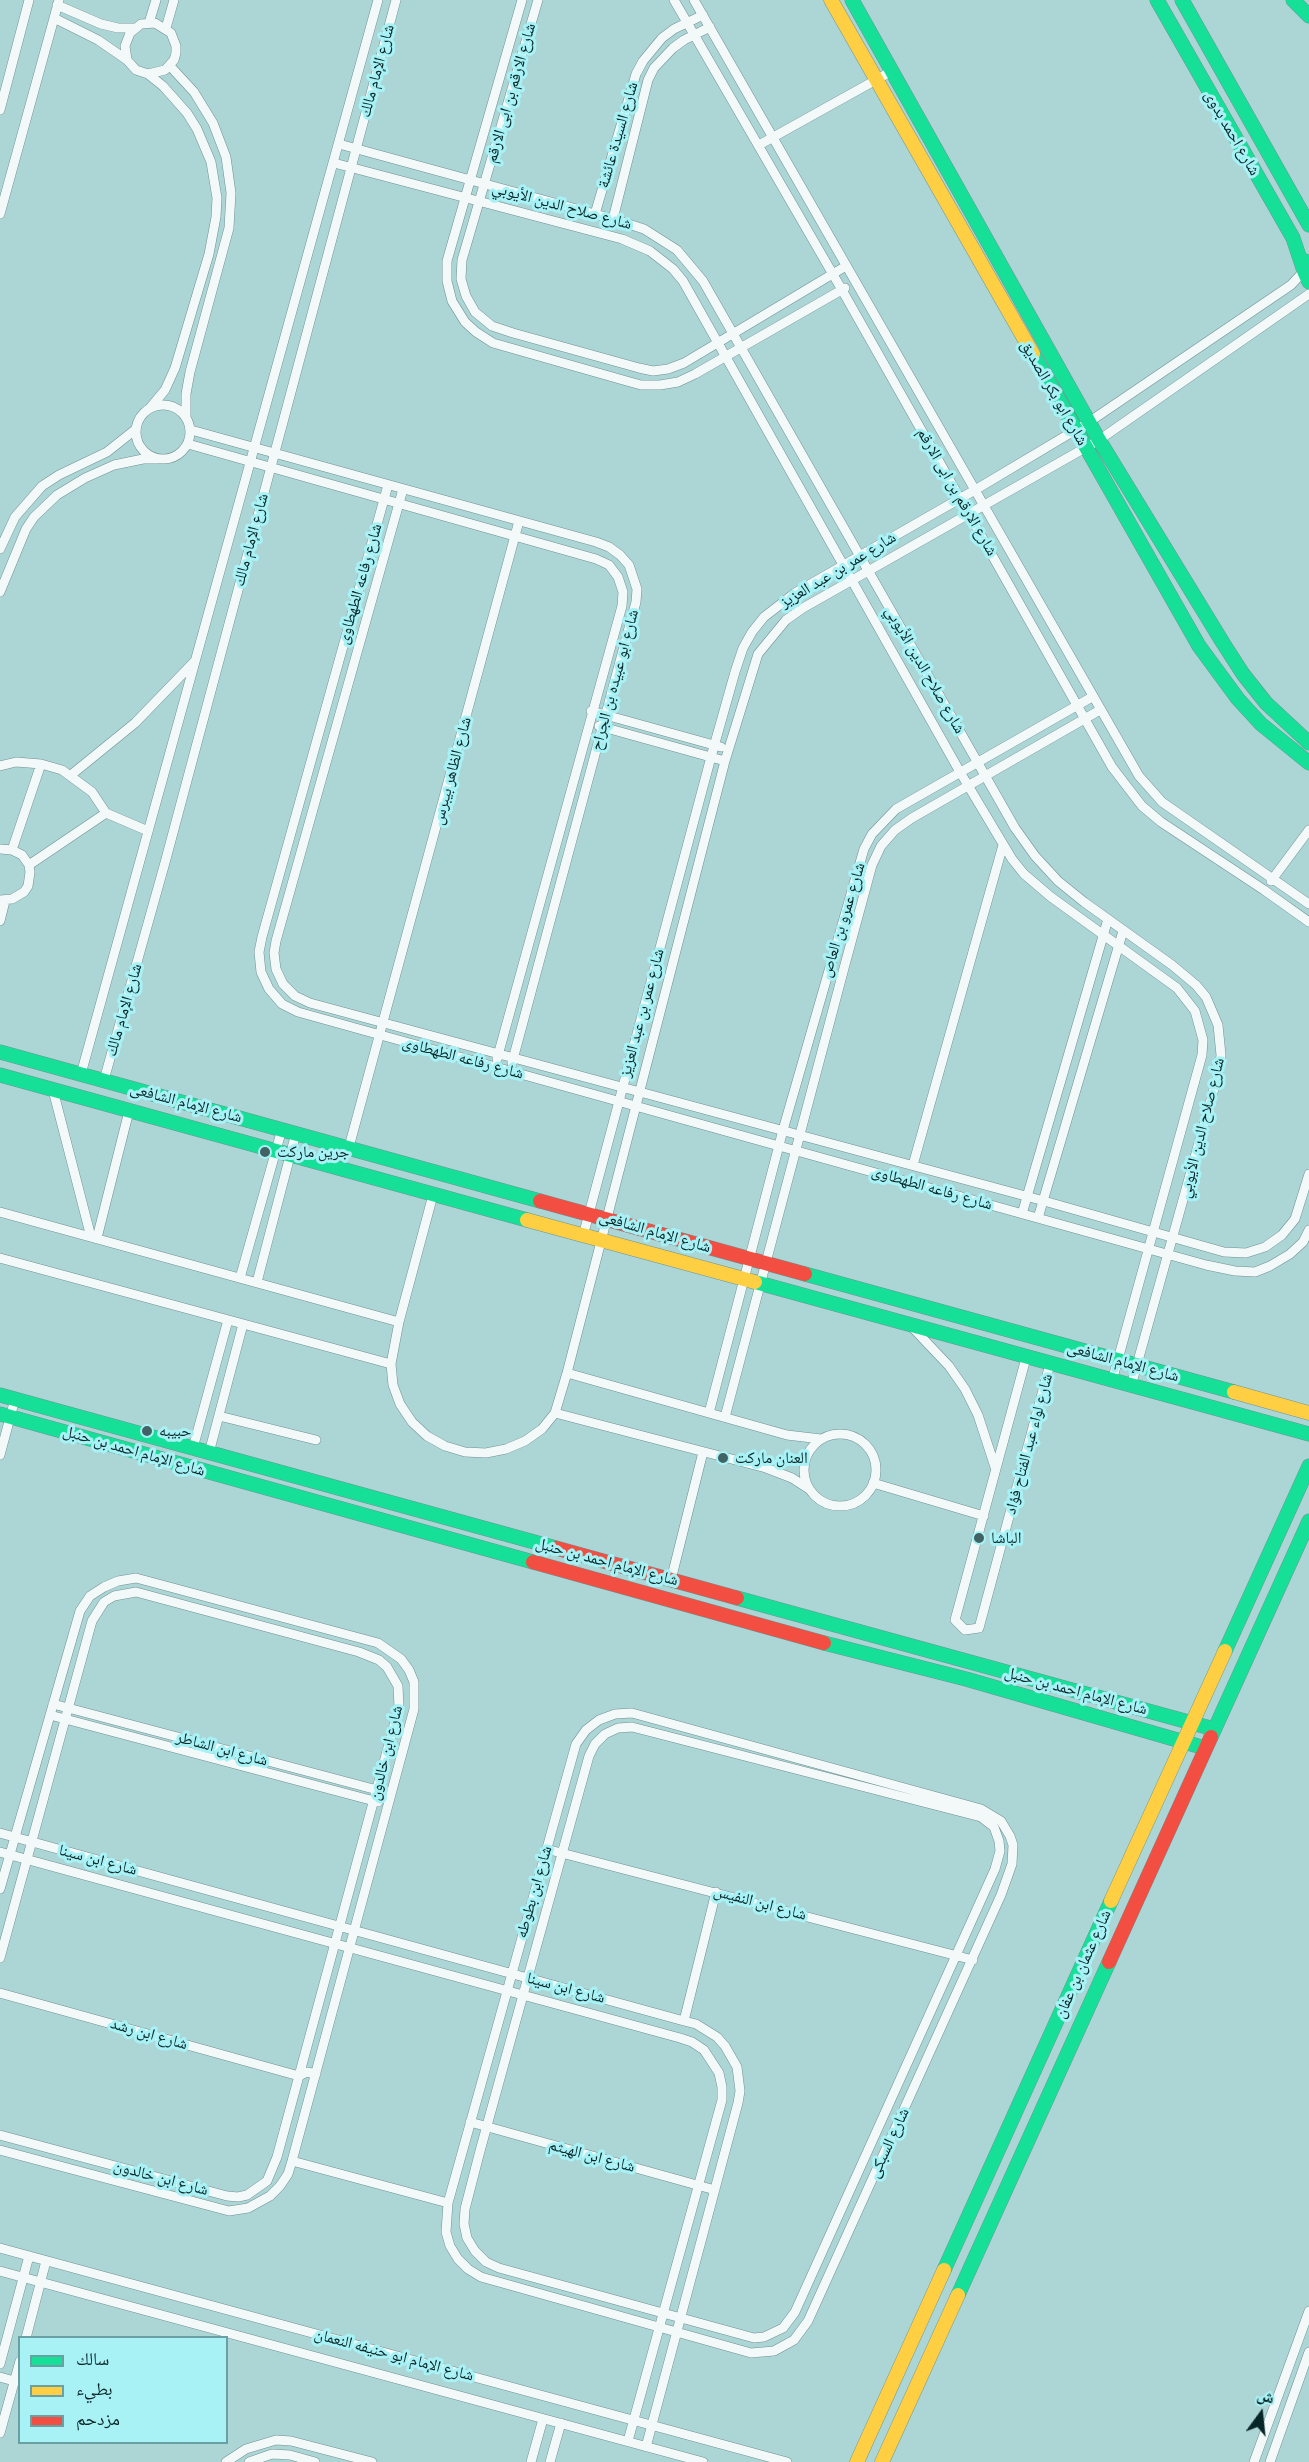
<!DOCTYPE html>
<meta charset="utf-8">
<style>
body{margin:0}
#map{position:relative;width:1309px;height:2462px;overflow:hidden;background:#acd5d6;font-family:Cabin,"Noto Naskh Arabic",sans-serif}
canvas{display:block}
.legend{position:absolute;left:18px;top:2336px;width:210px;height:108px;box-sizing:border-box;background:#a8f2f6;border:2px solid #68a0a4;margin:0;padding:8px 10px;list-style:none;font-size:18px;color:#072628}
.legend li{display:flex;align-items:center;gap:12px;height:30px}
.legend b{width:30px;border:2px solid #68a0a4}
.north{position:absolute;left:1231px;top:2384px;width:60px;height:60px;-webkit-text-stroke:4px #a8f2f6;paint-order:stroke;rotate:15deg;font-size:16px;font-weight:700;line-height:24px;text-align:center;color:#072628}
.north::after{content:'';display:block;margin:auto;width:21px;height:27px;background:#072628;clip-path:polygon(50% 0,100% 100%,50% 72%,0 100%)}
</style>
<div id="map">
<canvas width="1309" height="2462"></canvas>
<ul class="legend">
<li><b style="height:8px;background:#16e098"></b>سالك</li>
<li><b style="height:8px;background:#ffcf43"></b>بطيء</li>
<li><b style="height:8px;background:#f24e42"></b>مزدحم</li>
</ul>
<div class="north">ش</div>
</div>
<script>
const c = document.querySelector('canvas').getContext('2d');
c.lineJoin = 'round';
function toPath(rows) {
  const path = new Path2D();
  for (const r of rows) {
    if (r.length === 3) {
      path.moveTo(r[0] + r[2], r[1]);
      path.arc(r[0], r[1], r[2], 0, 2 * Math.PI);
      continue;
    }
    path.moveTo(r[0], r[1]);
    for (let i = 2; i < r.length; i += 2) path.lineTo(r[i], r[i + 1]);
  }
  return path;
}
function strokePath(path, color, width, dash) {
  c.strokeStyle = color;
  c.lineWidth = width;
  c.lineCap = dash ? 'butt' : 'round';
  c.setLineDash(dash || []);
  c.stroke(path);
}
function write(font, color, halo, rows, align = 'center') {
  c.font = font + ' Cabin,"Noto Naskh Arabic",sans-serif';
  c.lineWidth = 6;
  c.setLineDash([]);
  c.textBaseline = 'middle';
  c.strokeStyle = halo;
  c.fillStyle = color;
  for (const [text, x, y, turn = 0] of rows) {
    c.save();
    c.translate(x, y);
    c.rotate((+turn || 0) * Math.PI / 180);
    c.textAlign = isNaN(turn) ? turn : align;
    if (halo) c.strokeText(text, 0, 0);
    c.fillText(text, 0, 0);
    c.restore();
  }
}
const street = toPath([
 [522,0,447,261,447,281,452,301,465,322,476,332,493,343,623,380,641,385,660,385,678,382,695,374,845,288],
 [538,0,462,260,461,279,466,296,475,312,492,326,513,333,639,368,653,371,668,369,684,363,846,266],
 [674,0,842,290,1112,767,1142,806,1161,822,1264,890,1309,922],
 [694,0,1139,776,1162,802,1309,904],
 [57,5,101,24,118,28,135,28],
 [54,18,98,40,127,60],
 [149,23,156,0],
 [166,28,174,0],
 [170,66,194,92,213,123,226,157,231,193,229,228,190,372,186,394,186,416],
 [148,74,165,70,174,60,176,53,176,46,171,33,155,23,141,24,130,33,125,46,127,60,136,70,148,74,163,86,187,113,197,129,211,162,217,198,216,217,209,254,175,368,165,390,150,408],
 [0,110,29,0],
 [339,144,613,219,644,229,677,250,703,281,1015,828,1035,856,1058,881,1084,902,1172,965,1196,985,1206,997,1218,1025,1221,1055,1219,1071,1131,1386],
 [759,145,892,71],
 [334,163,622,239,650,251,673,269,683,281,960,772,1012,859,1024,874,1051,897,1177,988,1195,1011,1203,1040,1202,1055,1112,1381],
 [0,214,59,0],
 [595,214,636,74,643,61,662,38,674,29,703,15],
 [613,219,648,80,654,68,673,48,684,40,710,27],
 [163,432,27],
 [191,430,596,542,609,547,620,555,629,565,637,589,636,602,512,1063],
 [188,444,596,559,609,565,618,577,623,592,622,606,497,1059],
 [388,485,262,937,259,952,261,972,269,989,282,1004,298,1012,1206,1265,1235,1271,1255,1272,1270,1266,1290,1254,1303,1242,1309,1230],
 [403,489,276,941,274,953,276,969,283,984,295,996,310,1003,1044,1201,1224,1252,1246,1253,1265,1247,1282,1235,1295,1219,1309,1174],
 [0,549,15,517,42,486,59,475,107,452,136,429],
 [0,592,26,529,34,517,57,495,85,478,114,465,143,459,158,459],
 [591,711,721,747],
 [599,726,725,761],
 [0,766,16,762,41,764,62,770,92,792,106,813,148,831],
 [71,775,135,723,195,661],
 [0,849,12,850,22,855,29,865,30,872,28,886,24,892,12,899,0,900],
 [12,850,41,764],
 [29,865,106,813],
 [1271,881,1309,830],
 [0,921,5,901],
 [81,1074,378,0],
 [104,1080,166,859,396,0],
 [53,1090,91,1237],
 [349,1147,519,521],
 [913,1165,1003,845],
 [433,1195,399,1322,391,1364,393,1385,400,1404,412,1422,427,1436,445,1446,465,1452,486,1453,506,1449,525,1441,542,1429,555,1413,567,1373,725,761,758,654,786,620,803,608,1099,440,1309,294],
 [0,1212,399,1322],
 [1022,1214,1108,919],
 [1038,1218,1123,931],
 [583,1236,711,757,735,672,743,648,752,632,764,617,795,593,975,490,1089,422,1291,285,1304,271],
 [97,1238,129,1111],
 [0,1258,391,1364],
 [240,1278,282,1129],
 [257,1282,296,1133],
 [911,1326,949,1366,965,1389,978,1415,995,1467],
 [1026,1358,955,1620,965,1630,979,1628,1050,1364],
 [567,1373,787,1435,821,1439],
 [555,1413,766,1468,792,1478,809,1489],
 [709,1413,783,1130,864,849,872,834,896,809,1092,697],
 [219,1416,316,1440],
 [725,1417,843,972,872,865,881,846,895,830,912,818,1100,710],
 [840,1470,36],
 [193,1448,228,1320],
 [209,1453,243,1324],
 [0,1455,15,1399],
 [873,1483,984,1516],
 [671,1580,703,1452],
 [53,1704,381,1791],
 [632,1713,981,1809,1001,1821,1010,1836,1013,1845,1012,1864,1001,1895,808,2321,794,2340,774,2351,751,2353,481,2277,468,2269,458,2259,450,2246,446,2232,448,2203,576,1744,586,1730,599,1720,615,1714,632,1713],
 [50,1715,378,1802],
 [632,1727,981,1817,994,1827,999,1841,1000,1851,995,1869,795,2312,783,2328,764,2337,754,2338,499,2268,486,2262,475,2251,467,2238,464,2224,465,2209,480,2151,589,1756,595,1744,605,1734,618,1728,632,1727],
 [0,1833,684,2021,696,2024,717,2037,725,2046,737,2067,740,2091,738,2103,646,2447],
 [546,1849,973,1960],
 [0,1852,680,2038,692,2042,704,2050,719,2073,722,2087,722,2100,628,2441],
 [0,1889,80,1611,90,1596,104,1587,118,1581,136,1578,378,1643,401,1659,409,1670,414,1682,414,1709,292,2161,288,2174,280,2186,270,2196,248,2208,229,2211,0,2150],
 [0,1958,92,1621,104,1602,114,1596,136,1592,359,1652,379,1660,387,1667,398,1686,399,1707,277,2157,267,2181,247,2195,238,2197,227,2196,0,2135],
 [0,1993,299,2076,307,2072,316,2074],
 [684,2021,716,1892],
 [470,2122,715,2190],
 [292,2161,448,2203],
 [0,2248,787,2462],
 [0,2271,703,2462],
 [26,2338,46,2261],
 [0,2364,29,2256],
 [0,2377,14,2381],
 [0,2433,20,2361],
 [226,2462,246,2449,276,2440,291,2441,372,2462],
 [249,2462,272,2454,290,2455,315,2462],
 [531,2462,543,2419],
 [550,2462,561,2423],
 [1254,2462,1309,2311],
 [1270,2462,1309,2352]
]);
const fast = toPath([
 [852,0,1099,440,1223,643,1243,674,1266,703,1309,743],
 [1157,0,1293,238,1303,268],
 [1182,0,1309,225],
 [1293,0,1309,16],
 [1305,261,1304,271,1309,282],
 [1033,354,1199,646,1238,699,1261,724,1309,763],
 [0,1052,540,1201],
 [0,1075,527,1220],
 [805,1274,1234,1392],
 [755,1282,1309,1434],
 [0,1395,556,1548],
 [0,1414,533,1562],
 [737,1598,1214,1729],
 [824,1643,966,1679,1205,1748],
 [1225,1651,1309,1466],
 [1211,1737,1309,1521],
 [944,2270,1111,1901],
 [958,2295,1109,1962]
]);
const slow = toPath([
 [831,0,1033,354],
 [527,1220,755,1282],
 [1234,1392,1309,1413],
 [1111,1901,1225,1651],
 [857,2462,944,2270],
 [882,2462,958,2295]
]);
const jam = toPath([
 [540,1201,805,1274],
 [556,1548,737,1598],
 [533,1562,824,1643],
 [1109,1962,1211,1737]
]);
const markers = [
 [265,1152,6,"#416365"],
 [147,1431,6,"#416365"],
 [723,1458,6,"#416365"],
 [979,1538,6,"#416365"]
];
const streetNames = [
 ["شارع الإمام مالك",377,71,-75],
 ["شارع الارقم بن ابى الارقم",511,93,-74],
 ["شارع احمد بدوى",1232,133,60],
 ["شارع السيدة عائشة",618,135,-74],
 ["شارع صلاح الدين الأيوبي",562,206,15],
 ["شارع ابو بكر الصديق",1054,393,60],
 ["شارع الارقم بن ابى الارقم",957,492,60],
 ["شارع الإمام مالك",251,540,-75],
 ["شارع عمر بن عبد العزيز",838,570,-31],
 ["شارع رفاعه الطهطاوى",360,584,-74],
 ["شارع صلاح الدين الأيوبي",925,670,60],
 ["شارع ابو عبيده بن الجراح",615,680,-75],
 ["شارع الظاهر بيبرس",452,771,-75],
 ["شارع عمرو بن العاص",843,920,-73],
 ["شارع الإمام مالك",124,1010,-74],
 ["شارع عمر بن عبد العزيز",642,1013,-75],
 ["شارع رفاعه الطهطاوى",463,1058,15],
 ["شارع الإمام الشافعى",186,1103,15],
 ["شارع صلاح الدين الأيوبي",1202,1128,-76],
 ["شارع رفاعه الطهطاوى",932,1188,16],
 ["شارع الإمام الشافعى",655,1232,16],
 ["شارع الإمام الشافعى",1123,1362,15],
 ["شارع لواء عبد الفتاح فؤاد",1029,1444,-75],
 ["شارع الإمام احمد بن حنبل",134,1451,16],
 ["شارع الإمام احمد بن حنبل",607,1562,15],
 ["شارع الإمام احمد بن حنبل",1076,1691,15],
 ["شارع ابن الشاطر",222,1749,15],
 ["شارع ابن خالدون",386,1753,-76],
 ["شارع ابن سينا",98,1860,15],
 ["شارع ابن بطوطه",534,1892,-74],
 ["شارع ابن النفيس",760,1903,15],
 ["شارع عثمان بن عفان",1083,1964,-66],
 ["شارع ابن سينا",566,1988,15],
 ["شارع ابن رشد",149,2034,16],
 ["شارع السبكى",889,2143,-65],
 ["شارع ابن الهيثم",592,2156,15],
 ["شارع ابن خالدون",161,2178,15],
 ["شارع الإمام ابو حنيفه النعمان",394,2355,15]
];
const poiNames = [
 ["جرين ماركت",277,1152],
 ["حبيبه",159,1431],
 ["العنان ماركت",735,1458],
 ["الباشا",991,1538]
];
strokePath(street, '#709192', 10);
strokePath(fast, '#709192', 15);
strokePath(slow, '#709192', 15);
strokePath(jam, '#709192', 15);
strokePath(street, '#f3f9f9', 9);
strokePath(fast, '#16e098', 14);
strokePath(slow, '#ffcf43', 14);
strokePath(jam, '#f24e42', 14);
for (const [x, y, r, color] of markers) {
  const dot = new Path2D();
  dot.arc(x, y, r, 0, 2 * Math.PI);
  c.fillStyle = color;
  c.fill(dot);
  strokePath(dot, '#a8f2f6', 2);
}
write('16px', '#072628', '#a8f2f6', streetNames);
write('16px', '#072628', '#a8f2f6', poiNames, 'left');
</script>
